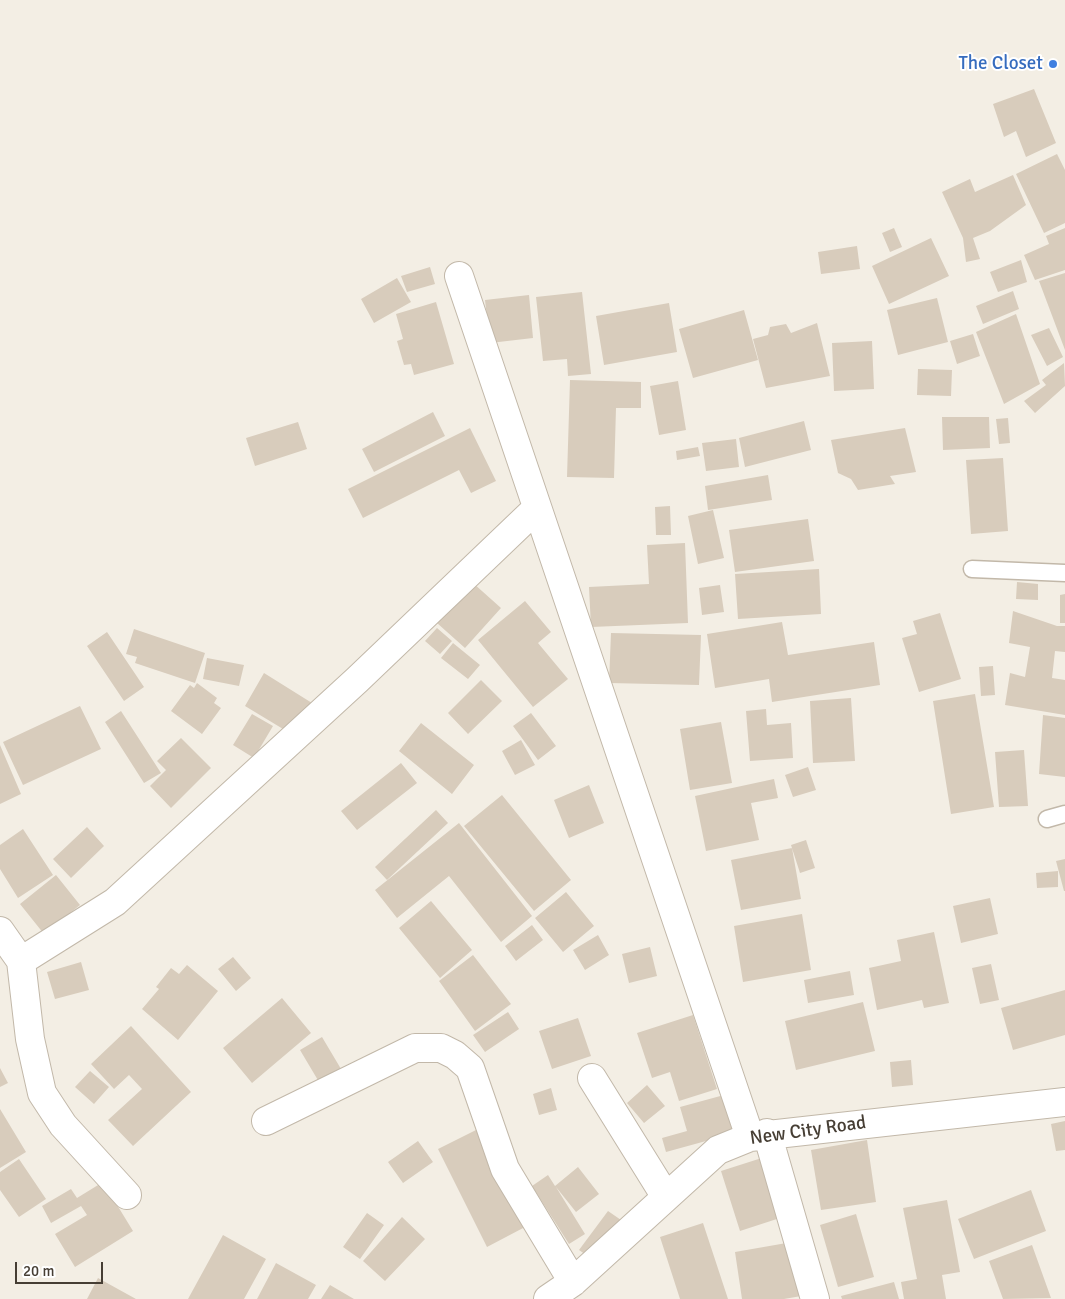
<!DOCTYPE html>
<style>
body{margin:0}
#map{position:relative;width:1065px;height:1299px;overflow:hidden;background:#f3eee4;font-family:Signika,sans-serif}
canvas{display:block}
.scale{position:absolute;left:15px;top:1262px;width:88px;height:22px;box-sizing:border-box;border:2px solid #463e34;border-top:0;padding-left:6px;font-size:15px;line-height:18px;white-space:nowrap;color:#463e34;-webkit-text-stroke:4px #fff;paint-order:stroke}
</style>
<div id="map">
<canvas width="1065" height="1299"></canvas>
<div class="scale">20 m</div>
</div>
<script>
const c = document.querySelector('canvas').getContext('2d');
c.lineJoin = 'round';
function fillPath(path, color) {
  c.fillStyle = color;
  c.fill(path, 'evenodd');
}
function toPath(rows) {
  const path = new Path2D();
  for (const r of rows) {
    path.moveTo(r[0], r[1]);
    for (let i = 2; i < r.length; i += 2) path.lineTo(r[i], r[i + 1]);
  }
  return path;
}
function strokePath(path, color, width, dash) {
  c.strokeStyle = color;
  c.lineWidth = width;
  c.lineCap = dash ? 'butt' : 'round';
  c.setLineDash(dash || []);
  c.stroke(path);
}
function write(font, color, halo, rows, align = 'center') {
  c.font = font + ' Signika,sans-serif';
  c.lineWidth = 4;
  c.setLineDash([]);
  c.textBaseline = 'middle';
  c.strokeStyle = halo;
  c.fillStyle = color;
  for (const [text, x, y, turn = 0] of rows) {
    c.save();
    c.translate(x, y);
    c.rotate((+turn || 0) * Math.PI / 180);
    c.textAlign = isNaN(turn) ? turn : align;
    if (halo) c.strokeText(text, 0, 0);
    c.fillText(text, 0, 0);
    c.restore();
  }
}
const building = toPath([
 [1034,89,1056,143,1026,157,1016,131,1004,137,993,104],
 [1057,154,1065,170,1065,223,1044,233,1016,174],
 [1013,175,1026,205,990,231,973,238,980,259,966,262,963,238,942,192,970,179,975,192],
 [894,228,902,247,890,252,882,233],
 [1065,228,1065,270,1035,280,1024,255,1049,244,1046,236],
 [931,238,949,276,889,304,872,266],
 [857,246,860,269,821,274,818,252],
 [1021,260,1027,282,998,292,990,272],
 [430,267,435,284,407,292,401,276],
 [1065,273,1065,350,1039,281],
 [397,278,411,302,374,323,361,299],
 [1013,291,1019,309,983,324,976,306],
 [582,292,591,374,568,376,567,359,543,361,536,297],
 [529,295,533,338,490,343,485,300],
 [937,298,948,342,898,355,887,310],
 [436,302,454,364,414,375,411,364,404,365,397,341,403,339,396,314],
 [669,303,677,352,604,365,596,316],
 [744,310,758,360,693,378,679,329],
 [1016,314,1040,384,1004,404,976,332],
 [817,323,830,376,766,388,753,339,768,335,770,327,786,324,791,333],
 [1049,328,1063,357,1047,366,1031,335],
 [973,334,980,356,957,364,950,341],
 [872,341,874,389,834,391,832,343],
 [1064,363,1065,386,1035,413,1024,401,1046,385,1042,380],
 [918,369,952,370,951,396,917,395],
 [570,380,641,382,641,408,616,408,614,478,567,477],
 [678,381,686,430,659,435,650,386],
 [433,412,445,436,374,472,362,449],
 [942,417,989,417,990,448,943,450],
 [1008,418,1010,443,999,444,996,419],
 [804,421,811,450,745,467,739,438],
 [298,422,307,449,255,466,246,438],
 [470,428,496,481,471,493,459,470,363,518,348,489],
 [905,428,916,472,890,476,895,484,858,490,851,479,838,473,831,440],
 [736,439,739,467,706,471,702,443],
 [698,447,700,456,677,460,676,451],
 [1003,458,1008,531,971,534,966,460],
 [768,475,772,500,708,510,705,486],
 [670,506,671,535,656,535,655,507],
 [713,510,724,558,698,564,688,516],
 [808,519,814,561,735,572,729,530],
 [685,543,688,623,591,627,589,587,649,584,647,545],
 [819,569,821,614,738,619,735,574],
 [1017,582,1038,584,1038,600,1016,599],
 [473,583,501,608,465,648,437,623],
 [720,585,724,612,702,615,699,588],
 [1065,594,1065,623,1060,623,1060,595],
 [525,601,551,632,538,643,568,679,533,707,478,640],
 [1013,611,1057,626,1065,626,1065,652,1055,651,1052,678,1065,680,1065,715,1005,705,1010,673,1025,677,1030,647,1009,643],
 [940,613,961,679,919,692,902,638,917,634,913,621],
 [782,622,788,655,874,642,880,685,772,702,769,679,715,688,707,634],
 [437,628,452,641,440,654,425,641],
 [134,629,205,653,195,683,135,663,137,657,126,654],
 [107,632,144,687,124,701,87,646],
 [611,633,701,635,699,685,609,683],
 [453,643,480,665,468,679,441,658],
 [207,658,244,665,239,686,203,679],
 [993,666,995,695,981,696,979,667],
 [264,673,312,703,293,735,245,706],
 [481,680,502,701,468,734,448,713],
 [197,683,217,698,214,703,221,708,202,734,171,711,190,685,194,688],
 [975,694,994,807,951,814,933,701],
 [851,698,855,761,813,763,810,701],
 [80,706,101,749,23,785,3,742],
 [766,709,767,725,791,723,793,758,750,761,746,711],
 [121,711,161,773,144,783,105,722],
 [531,713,556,746,538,760,513,726],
 [252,714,273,726,254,758,233,745],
 [1043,715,1065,718,1065,777,1039,774],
 [721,722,732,783,690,790,680,729],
 [421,723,474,765,452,794,399,751],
 [181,738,211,768,171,808,150,786,166,770,157,761],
 [521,740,535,765,515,775,502,751],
 [0,745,21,794,0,804],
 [1024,750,1028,806,999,807,995,752],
 [401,763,417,783,357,830,341,811],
 [808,767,816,790,793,797,785,775],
 [774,779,778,798,751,803,759,840,706,851,695,796],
 [589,785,604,823,569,838,554,800],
 [502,795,571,880,534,911,464,826],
 [436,810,448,823,387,880,375,867],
 [459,823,532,916,501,942,449,876,397,918,375,890],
 [87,827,104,846,71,878,53,859],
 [23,829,53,875,18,898,0,869,0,845],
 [806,840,815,868,800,873,791,845],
 [792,848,801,899,741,910,731,860],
 [1065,859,1065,891,1064,891,1056,861],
 [1058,871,1058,887,1037,888,1036,873],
 [56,875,80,905,44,934,20,904],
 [566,892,594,926,563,952,535,918],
 [990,898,998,934,961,943,953,906],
 [431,901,472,950,440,978,399,928],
 [802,914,811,970,743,982,734,926],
 [532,925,543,940,516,961,505,946],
 [934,932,949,1003,924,1008,922,1000,877,1010,869,968,901,961,897,940],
 [598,935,609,955,585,970,573,950],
 [650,947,657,976,629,983,622,954],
 [473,955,511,1004,475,1031,439,981],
 [233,957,251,978,236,991,218,969],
 [81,962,89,990,55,999,47,972],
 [991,964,999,1000,980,1004,972,968],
 [187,965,218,991,178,1040,142,1009,159,989,156,987,171,968,179,974],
 [850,971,854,995,808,1003,804,980],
 [1065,990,1065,1035,1013,1050,1001,1008],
 [282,998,311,1033,252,1083,223,1048],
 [863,1002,875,1051,796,1070,785,1021],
 [508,1012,519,1029,485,1052,473,1035],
 [693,1015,717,1089,679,1101,670,1072,652,1078,637,1033],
 [578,1018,591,1056,552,1069,539,1031],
 [131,1026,191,1092,133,1146,108,1120,142,1089,129,1075,114,1089,91,1064],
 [322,1037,344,1074,322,1087,300,1050],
 [911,1060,913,1085,892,1087,890,1062],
 [0,1068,8,1083,0,1087],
 [90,1071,109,1087,94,1104,75,1087],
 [647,1085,665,1106,644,1123,627,1103],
 [551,1088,557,1110,539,1115,533,1094],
 [724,1095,735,1133,666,1152,662,1138,687,1131,680,1107],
 [0,1109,26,1152,0,1168],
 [1065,1121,1065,1150,1056,1151,1051,1124],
 [476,1130,525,1227,487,1247,438,1149],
 [867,1140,876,1202,821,1210,811,1150],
 [418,1141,433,1162,403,1183,388,1162],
 [768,1156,786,1216,740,1231,721,1171],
 [19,1159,46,1199,19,1217,0,1190,0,1172],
 [578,1167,599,1194,576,1212,556,1187,585,1234,569,1244,532,1186,548,1175,555,1186],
 [103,1182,133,1231,75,1267,55,1234,87,1215,81,1206,51,1223,42,1206,71,1189,77,1198],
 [1031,1190,1046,1231,974,1259,958,1219],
 [947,1200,960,1272,942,1275,946,1299,904,1299,901,1282,917,1279,903,1208],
 [608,1211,621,1220,592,1259,579,1250],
 [367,1213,384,1225,360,1259,343,1247],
 [856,1214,874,1277,838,1287,820,1225],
 [402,1217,425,1239,385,1281,363,1261],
 [703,1223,728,1299,680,1299,660,1237],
 [223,1235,266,1259,244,1299,188,1299],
 [798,1241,807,1295,784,1299,742,1299,735,1252],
 [1032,1245,1051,1298,1003,1299,989,1261],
 [276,1263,316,1285,308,1299,257,1299],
 [98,1278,136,1299,87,1299],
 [894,1282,899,1299,842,1299,841,1296],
 [330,1285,354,1299,321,1299]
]);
const service = toPath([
 [972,569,1065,573],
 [1047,819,1065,814]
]);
const minor = toPath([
 [459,276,750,1137],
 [0,931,21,961,115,902,357,680,537,508],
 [21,961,30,1039,42,1093,63,1125,127,1195],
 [592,1078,666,1197],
 [266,1121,415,1048,441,1048,455,1055,470,1068,505,1169,573,1282],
 [767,1133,815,1299],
 [548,1299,573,1282,718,1150,750,1137,1065,1102]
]);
const markers = [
 [1053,64,5,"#3f7fe0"]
];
const shopNames = [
 ["The Closet",1043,64]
];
const streetNames = [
 ["New City Road",808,1131,-8]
];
fillPath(building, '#d8ccbc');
strokePath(service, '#c2b8a9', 19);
strokePath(minor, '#c2b8a9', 30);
strokePath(service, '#fff', 16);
strokePath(minor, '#fff', 28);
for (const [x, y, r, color] of markers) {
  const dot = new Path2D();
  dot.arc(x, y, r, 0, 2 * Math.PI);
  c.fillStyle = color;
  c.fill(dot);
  strokePath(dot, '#fff', 2);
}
write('19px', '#366cbe', '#fff', shopNames, 'right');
write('19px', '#463e34', '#fff', streetNames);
</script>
